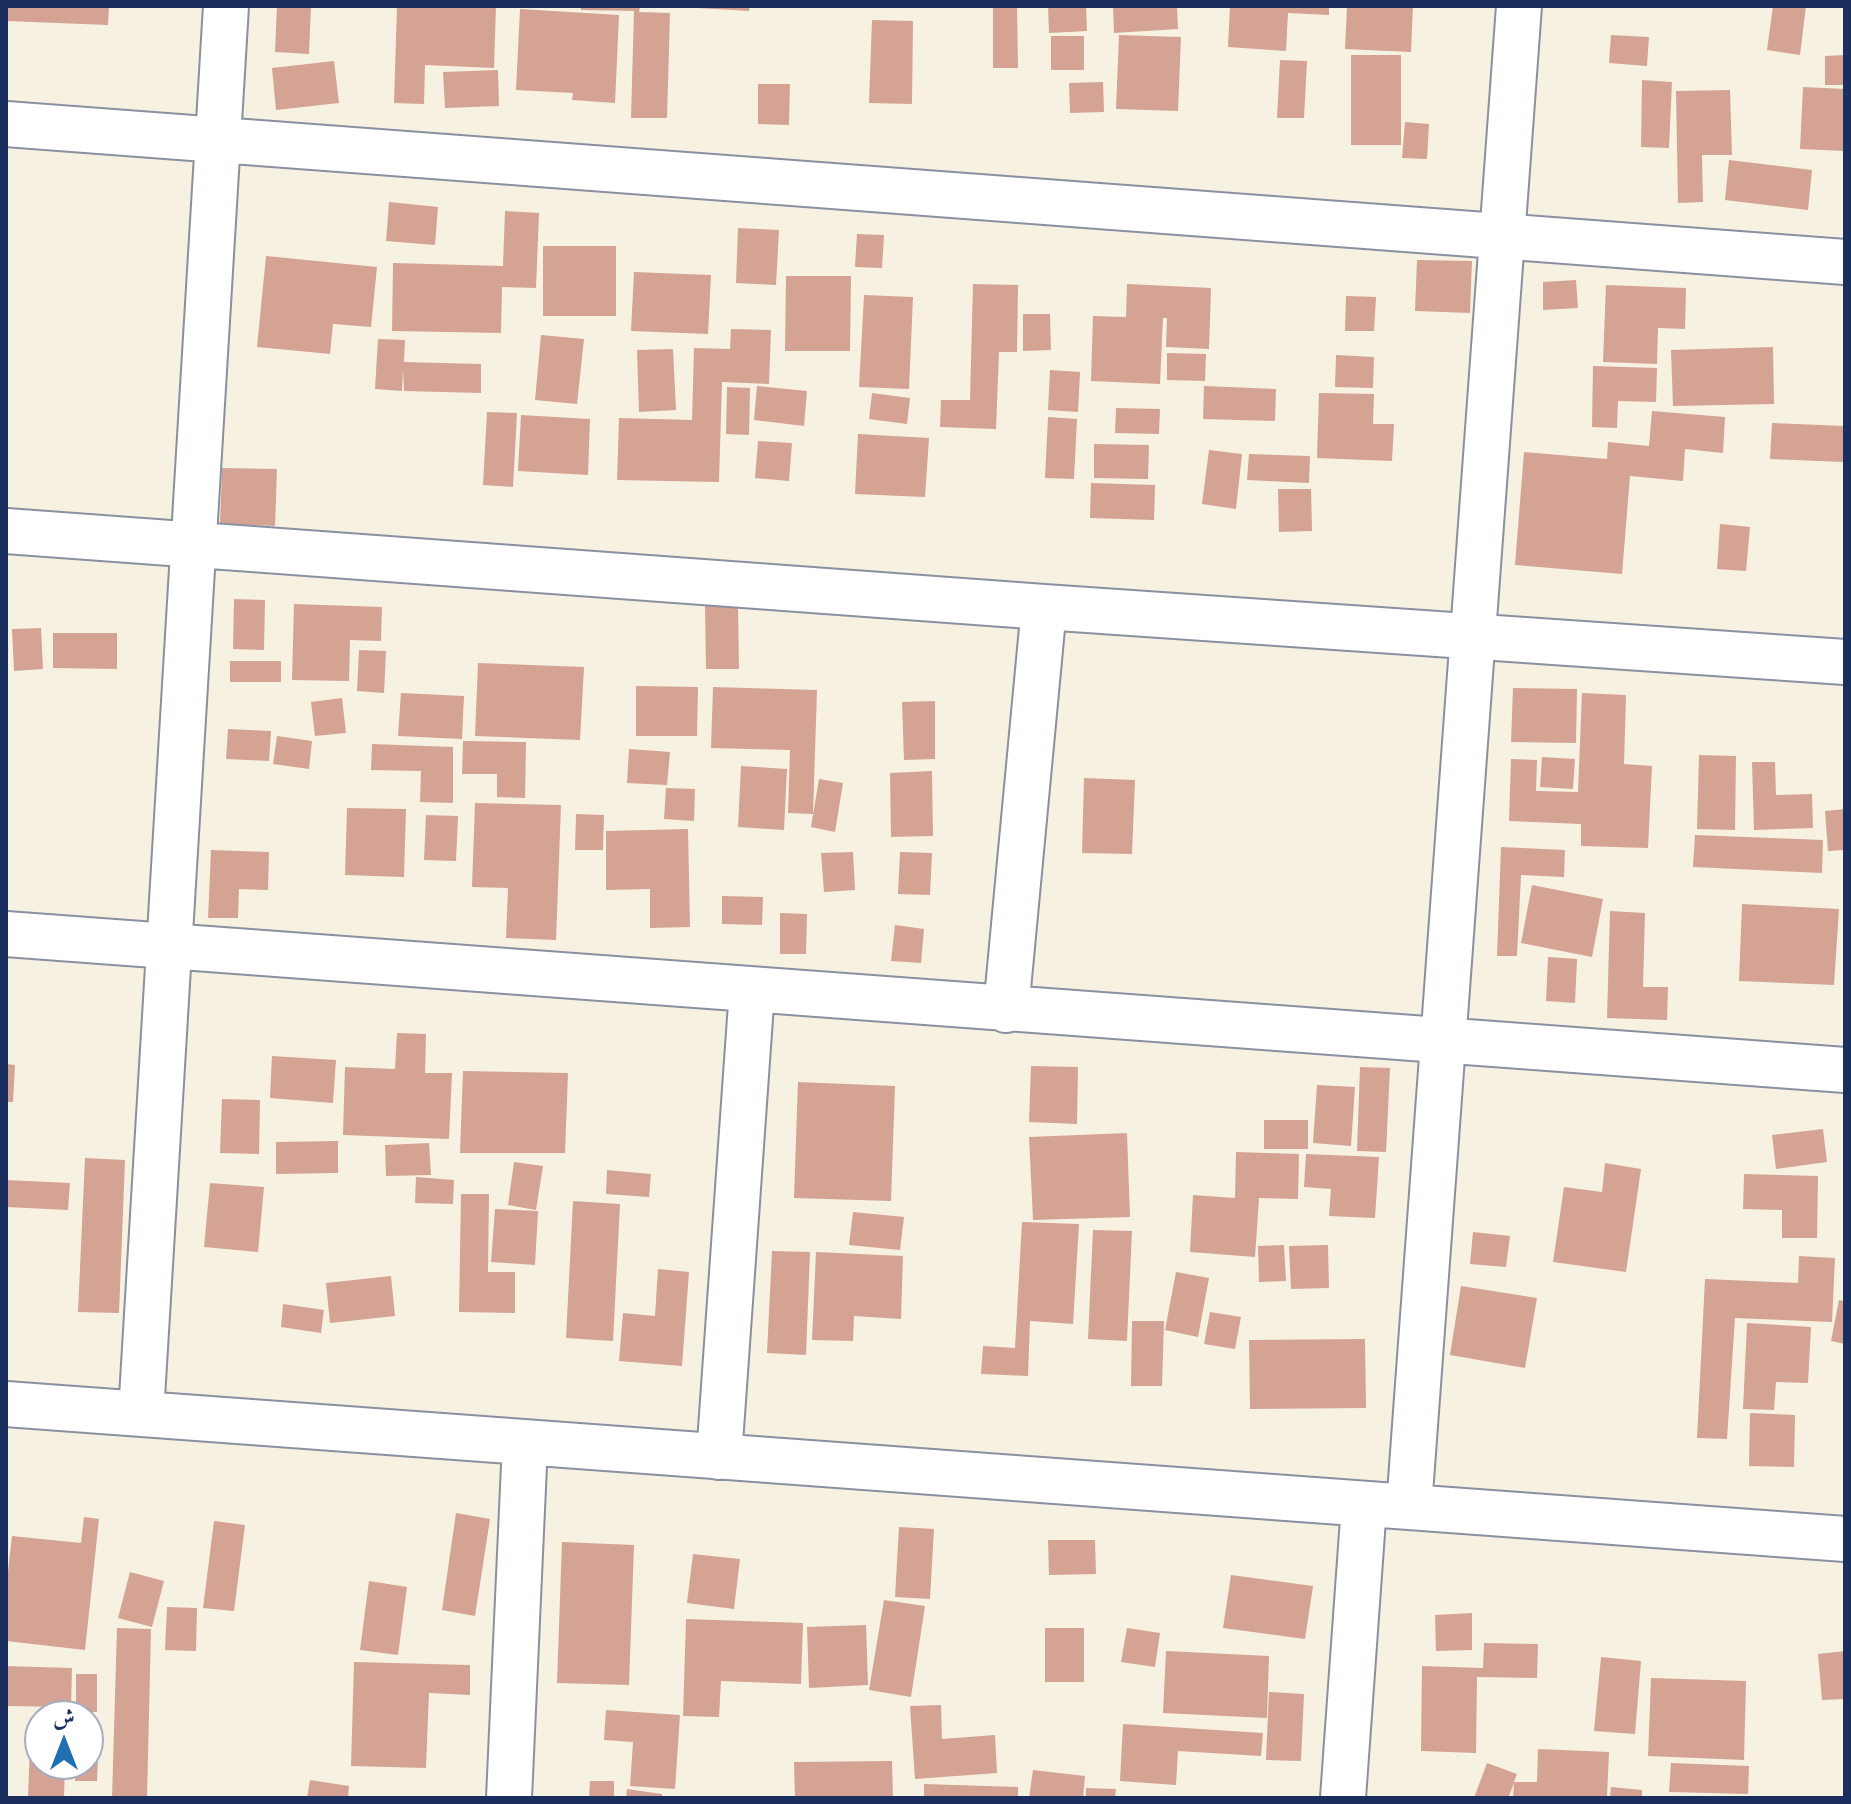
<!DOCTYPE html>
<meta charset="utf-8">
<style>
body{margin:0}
#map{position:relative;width:1851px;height:1804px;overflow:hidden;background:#f7f1e2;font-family:Cardo,Amiri,serif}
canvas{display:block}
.frame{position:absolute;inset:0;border:8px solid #1b2f5e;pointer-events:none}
.north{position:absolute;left:24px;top:1700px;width:80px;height:80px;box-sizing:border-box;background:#fff;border:2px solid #a4acbf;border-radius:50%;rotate:0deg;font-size:22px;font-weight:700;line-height:32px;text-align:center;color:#1b2f5e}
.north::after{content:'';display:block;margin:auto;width:28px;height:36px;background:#1f6fb2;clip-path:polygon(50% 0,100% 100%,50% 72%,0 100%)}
</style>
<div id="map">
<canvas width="1851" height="1804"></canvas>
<div class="frame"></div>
<div class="north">ش</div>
</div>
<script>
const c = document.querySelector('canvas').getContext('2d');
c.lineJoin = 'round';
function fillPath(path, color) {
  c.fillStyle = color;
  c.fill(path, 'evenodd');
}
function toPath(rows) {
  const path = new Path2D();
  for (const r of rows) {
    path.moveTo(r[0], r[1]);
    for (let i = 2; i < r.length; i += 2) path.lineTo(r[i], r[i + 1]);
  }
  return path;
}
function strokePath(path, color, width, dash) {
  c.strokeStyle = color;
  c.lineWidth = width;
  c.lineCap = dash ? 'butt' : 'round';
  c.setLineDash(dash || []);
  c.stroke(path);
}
const building = toPath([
 [6,6,109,6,108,25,6,21],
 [277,6,311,6,309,54,275,52],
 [397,6,496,6,494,68,425,65,424,104,394,103],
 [581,6,640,6,639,12,670,13,667,118,631,118,634,11,581,10],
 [697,6,750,6,749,11,697,8],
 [1048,6,1086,6,1087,31,1049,33],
 [1113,6,1177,6,1178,29,1114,33],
 [1230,6,1329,6,1329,15,1288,13,1286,51,1228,47],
 [1347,6,1413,6,1411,52,1345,49],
 [1773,6,1806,6,1800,55,1767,50],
 [993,7,1017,7,1018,68,993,68],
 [520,9,619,15,615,103,572,100,573,93,516,90],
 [872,20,913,21,912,104,869,103],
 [1119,35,1181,37,1178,111,1116,109],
 [1611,35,1649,37,1647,66,1609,63],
 [1051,36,1084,36,1084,70,1051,70],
 [1351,55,1401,55,1401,145,1351,145],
 [1845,55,1845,85,1825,85,1825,56],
 [1280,60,1307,61,1304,118,1277,118],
 [334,61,339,103,276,110,272,68],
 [498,70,499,106,445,108,443,72],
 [1642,80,1672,82,1669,148,1641,147],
 [1103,82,1104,112,1070,113,1069,83],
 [758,84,790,84,789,125,758,124],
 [1803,87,1845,89,1845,151,1800,149],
 [1730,90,1732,155,1702,155,1703,202,1678,203,1676,91],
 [1405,122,1429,124,1427,159,1402,158],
 [1729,160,1812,170,1808,210,1725,200],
 [389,202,438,207,435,245,386,241],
 [505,211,539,213,536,288,502,287,501,333,392,331,393,263,503,266],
 [738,228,779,230,776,285,736,283],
 [857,234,884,235,882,268,855,267],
 [543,246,616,246,616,316,543,316],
 [266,256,377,267,371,327,333,324,330,354,257,347],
 [1417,260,1472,261,1470,313,1415,311],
 [634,272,711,275,708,334,631,331],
 [786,276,851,276,850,351,785,351],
 [1576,280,1578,308,1543,310,1543,282],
 [973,284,1018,285,1017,352,999,352,996,429,940,427,941,400,970,400],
 [1127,284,1211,288,1209,349,1166,347,1167,318,1163,318,1160,384,1091,381,1093,316,1126,317],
 [1606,285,1686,288,1685,329,1658,328,1657,364,1603,362],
 [864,295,913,297,909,389,859,387],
 [1346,296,1376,297,1374,331,1345,331],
 [1023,314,1050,314,1051,350,1023,351],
 [731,329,771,330,769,384,722,382,719,482,617,480,619,418,692,420,694,348,730,349],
 [541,335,584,339,577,404,535,400],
 [378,339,405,340,404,362,481,364,481,393,404,391,403,369,402,391,375,389],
 [1773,347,1774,404,1673,406,1671,350],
 [673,349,676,410,639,412,637,350],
 [1167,353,1206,354,1205,381,1167,380],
 [1336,355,1374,357,1373,388,1335,387],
 [1593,366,1657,368,1656,402,1618,401,1617,428,1592,427],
 [1050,370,1080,372,1078,412,1048,410],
 [757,386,807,391,804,426,754,420],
 [1204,386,1276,389,1275,421,1203,419],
 [727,387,750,388,749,435,726,434],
 [872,393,910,398,907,424,869,419],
 [1319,393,1374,394,1373,424,1394,424,1392,461,1317,458],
 [1116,408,1160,409,1159,434,1115,433],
 [1652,411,1725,417,1723,453,1685,449,1683,481,1630,476,1622,574,1515,565,1524,452,1607,459,1608,442,1649,446],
 [487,412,517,413,513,487,483,485],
 [521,415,590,419,588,475,518,471],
 [1048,417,1077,419,1074,479,1045,478],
 [1772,423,1844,426,1843,462,1770,459],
 [858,434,929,438,925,497,855,494],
 [758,441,792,443,789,481,755,478],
 [1094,444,1149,445,1148,479,1094,478],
 [1209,450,1242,454,1236,509,1202,504],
 [1249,454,1310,456,1309,483,1247,480],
 [222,468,277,469,275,526,220,524],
 [1091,483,1155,485,1154,520,1090,518],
 [1278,489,1311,489,1312,531,1279,532],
 [1720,524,1750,527,1746,571,1717,569],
 [234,599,265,600,264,650,233,649],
 [294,604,382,607,381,641,350,640,349,681,292,680],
 [705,606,738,606,739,669,706,669],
 [41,628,43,669,14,671,12,629],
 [53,633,117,633,117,669,53,668],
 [359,650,386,651,384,693,357,691],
 [230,661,281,661,281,682,230,682],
 [478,663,584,667,580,740,475,736],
 [636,686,698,687,697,736,636,736],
 [713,687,817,690,813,814,788,813,790,750,711,748],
 [1513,688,1577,689,1576,743,1511,742],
 [401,693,464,696,462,739,398,736],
 [1582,693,1626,695,1624,764,1652,766,1648,848,1581,846,1581,824,1509,821,1511,759,1537,760,1536,791,1578,792],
 [342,698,346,733,315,736,311,702],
 [935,701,935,759,904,760,902,702],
 [228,729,271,731,269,761,226,759],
 [277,736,312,741,309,769,273,764],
 [463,741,526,742,525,798,497,797,497,774,462,774],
 [372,744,453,747,453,803,420,802,421,771,371,770],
 [629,749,670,752,667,785,627,783],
 [1699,755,1736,756,1735,830,1697,829],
 [1542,757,1575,759,1573,789,1540,787],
 [1752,762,1775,762,1776,795,1812,794,1813,828,1754,830],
 [741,766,787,769,784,830,738,827],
 [932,771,933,836,891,837,890,773],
 [1084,778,1135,780,1132,854,1082,853],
 [819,779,843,783,835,832,811,827],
 [666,788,695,789,694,821,664,819],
 [475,803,561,805,556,940,506,938,508,888,472,887],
 [347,808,406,809,404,877,345,875],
 [1845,809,1845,850,1828,851,1825,811],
 [576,814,604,815,603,850,575,850],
 [426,815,458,816,456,861,424,860],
 [688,829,690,927,650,928,650,889,606,890,606,831],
 [1695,835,1823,840,1822,873,1693,867],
 [1501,847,1565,850,1564,877,1521,875,1517,956,1497,956],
 [211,850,269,852,268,890,239,889,238,918,208,918],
 [853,852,855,890,824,892,821,853],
 [900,852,932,853,930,895,898,894],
 [1532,885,1603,899,1592,957,1521,943],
 [722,896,763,897,762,925,722,924],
 [1742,904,1839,909,1834,985,1739,981],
 [1610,911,1645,913,1643,987,1668,987,1667,1020,1607,1018],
 [780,913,807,914,806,954,780,954],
 [895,925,924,929,921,963,891,961],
 [1548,957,1577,959,1575,1003,1546,1001],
 [397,1033,426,1034,425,1073,452,1073,449,1139,343,1135,345,1067,395,1069],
 [272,1056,336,1060,333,1103,270,1098],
 [6,1064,15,1065,13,1102,6,1102],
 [1031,1066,1078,1067,1077,1124,1029,1122],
 [1360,1067,1390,1068,1386,1152,1357,1151],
 [463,1071,568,1073,565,1153,460,1153],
 [798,1082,895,1086,891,1201,794,1198],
 [1317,1085,1355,1087,1351,1146,1313,1143],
 [222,1099,260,1100,259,1154,220,1153],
 [1264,1120,1308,1120,1308,1149,1264,1149],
 [1823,1129,1827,1162,1776,1169,1772,1135],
 [1127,1133,1130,1217,1033,1220,1029,1137],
 [338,1141,338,1173,276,1174,276,1142],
 [429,1143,431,1175,386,1176,385,1145],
 [1236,1152,1299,1154,1298,1199,1259,1198,1255,1257,1190,1252,1193,1195,1235,1198],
 [1306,1154,1379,1157,1375,1218,1329,1216,1331,1189,1304,1187],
 [85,1158,125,1160,119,1313,78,1312],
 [514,1162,543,1166,536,1210,508,1205],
 [1605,1163,1641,1169,1626,1272,1553,1262,1564,1187,1602,1192],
 [607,1170,651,1174,649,1197,606,1194],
 [1744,1174,1818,1176,1817,1238,1782,1238,1782,1210,1743,1209],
 [416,1177,454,1180,453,1204,415,1203],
 [6,1180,70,1183,68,1210,6,1207],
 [210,1183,264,1187,258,1252,204,1247],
 [461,1194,489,1194,488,1272,515,1272,515,1313,459,1312],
 [573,1201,620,1204,613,1341,566,1338],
 [495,1209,538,1211,535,1265,491,1262],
 [853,1212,904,1217,900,1250,849,1245],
 [1022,1222,1079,1224,1073,1324,1030,1321,1028,1376,981,1374,983,1346,1015,1348],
 [1093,1230,1132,1231,1127,1341,1088,1339],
 [1473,1232,1510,1236,1506,1267,1470,1264],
 [1284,1245,1286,1281,1259,1282,1258,1246],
 [1328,1245,1329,1288,1291,1289,1289,1246],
 [772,1251,810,1252,806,1355,767,1353],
 [816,1252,903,1256,901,1319,854,1316,853,1341,812,1340],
 [1799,1256,1835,1258,1832,1322,1735,1318,1727,1439,1697,1438,1705,1279,1798,1283],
 [658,1269,689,1272,682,1366,619,1361,623,1313,655,1316],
 [1176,1272,1209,1278,1198,1337,1165,1330],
 [391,1276,395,1316,330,1323,326,1283],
 [1461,1286,1537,1298,1525,1368,1450,1355],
 [1839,1300,1845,1301,1845,1344,1831,1341],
 [283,1304,324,1310,321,1333,281,1327],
 [1210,1312,1241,1317,1235,1349,1204,1344],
 [1132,1321,1164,1321,1162,1386,1131,1386],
 [1747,1323,1811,1327,1808,1383,1776,1382,1774,1410,1743,1409],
 [1365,1339,1366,1408,1250,1409,1249,1340],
 [1750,1413,1795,1415,1794,1467,1749,1466],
 [456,1513,490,1519,475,1616,442,1610],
 [84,1517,99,1519,85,1650,6,1641,6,1589,12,1536,81,1543],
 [214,1521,245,1525,234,1611,203,1608],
 [899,1527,934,1529,930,1599,895,1597],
 [1048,1540,1095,1540,1096,1574,1049,1575],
 [562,1542,634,1545,629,1685,557,1683],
 [693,1554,740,1559,734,1609,687,1603],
 [130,1572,164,1581,152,1627,118,1618],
 [1231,1575,1313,1586,1305,1639,1223,1628],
 [369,1581,407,1587,398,1655,360,1650],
 [884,1600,925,1606,911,1697,869,1690],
 [167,1607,197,1608,196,1651,165,1650],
 [1472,1613,1472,1650,1436,1651,1435,1615],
 [686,1619,803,1623,801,1684,721,1681,719,1717,683,1716],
 [866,1625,868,1685,809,1688,807,1627],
 [117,1628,151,1629,147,1798,112,1798],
 [1045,1628,1084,1628,1084,1682,1045,1682],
 [1127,1628,1160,1633,1155,1667,1121,1662],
 [1484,1643,1538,1644,1537,1678,1477,1677,1476,1753,1421,1751,1422,1666,1483,1668],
 [1166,1651,1269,1656,1267,1718,1163,1713],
 [1845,1651,1845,1699,1822,1700,1818,1654],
 [1601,1657,1641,1661,1635,1734,1594,1731],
 [354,1662,470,1665,470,1695,429,1693,426,1768,351,1766],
 [6,1666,72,1668,71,1707,6,1706],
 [76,1674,97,1674,97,1712,76,1712],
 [1651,1678,1746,1681,1744,1760,1648,1756],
 [1269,1692,1304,1694,1301,1761,1266,1760],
 [941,1705,942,1739,995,1735,997,1773,915,1779,910,1706],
 [606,1710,680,1715,675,1789,630,1786,633,1742,604,1740],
 [31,1717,40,1717,40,1764,65,1764,64,1798,28,1798],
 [1123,1724,1263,1733,1261,1756,1178,1751,1176,1785,1120,1781],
 [88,1733,99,1733,97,1781,75,1781,75,1764,88,1764],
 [1538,1749,1609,1752,1607,1798,1513,1798,1514,1783,1508,1798,1474,1798,1487,1763,1517,1774,1514,1782,1537,1782],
 [892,1761,893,1798,795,1798,794,1762],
 [1671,1763,1749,1766,1748,1794,1669,1792],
 [1033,1770,1085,1776,1083,1798,1029,1798],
 [310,1780,349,1786,348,1798,307,1798],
 [590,1781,614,1781,614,1798,589,1798],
 [924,1784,1018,1787,1018,1798,924,1798],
 [1611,1787,1642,1790,1642,1798,1610,1798],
 [1086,1788,1116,1789,1115,1798,1086,1798],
 [627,1789,662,1794,662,1798,626,1798]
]);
const minor = toPath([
 [6,124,1845,262],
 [6,531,1044,607,1845,662],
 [6,934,1845,1070],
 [1006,1010,1044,607],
 [6,1404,1845,1539],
 [141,1414,226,6],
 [719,1457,752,990],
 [1409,1507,1519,6],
 [509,1798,525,1443],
 [1343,1798,1364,1505]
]);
fillPath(building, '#d4a394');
strokePath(minor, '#8990a0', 48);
strokePath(minor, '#fff', 44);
</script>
